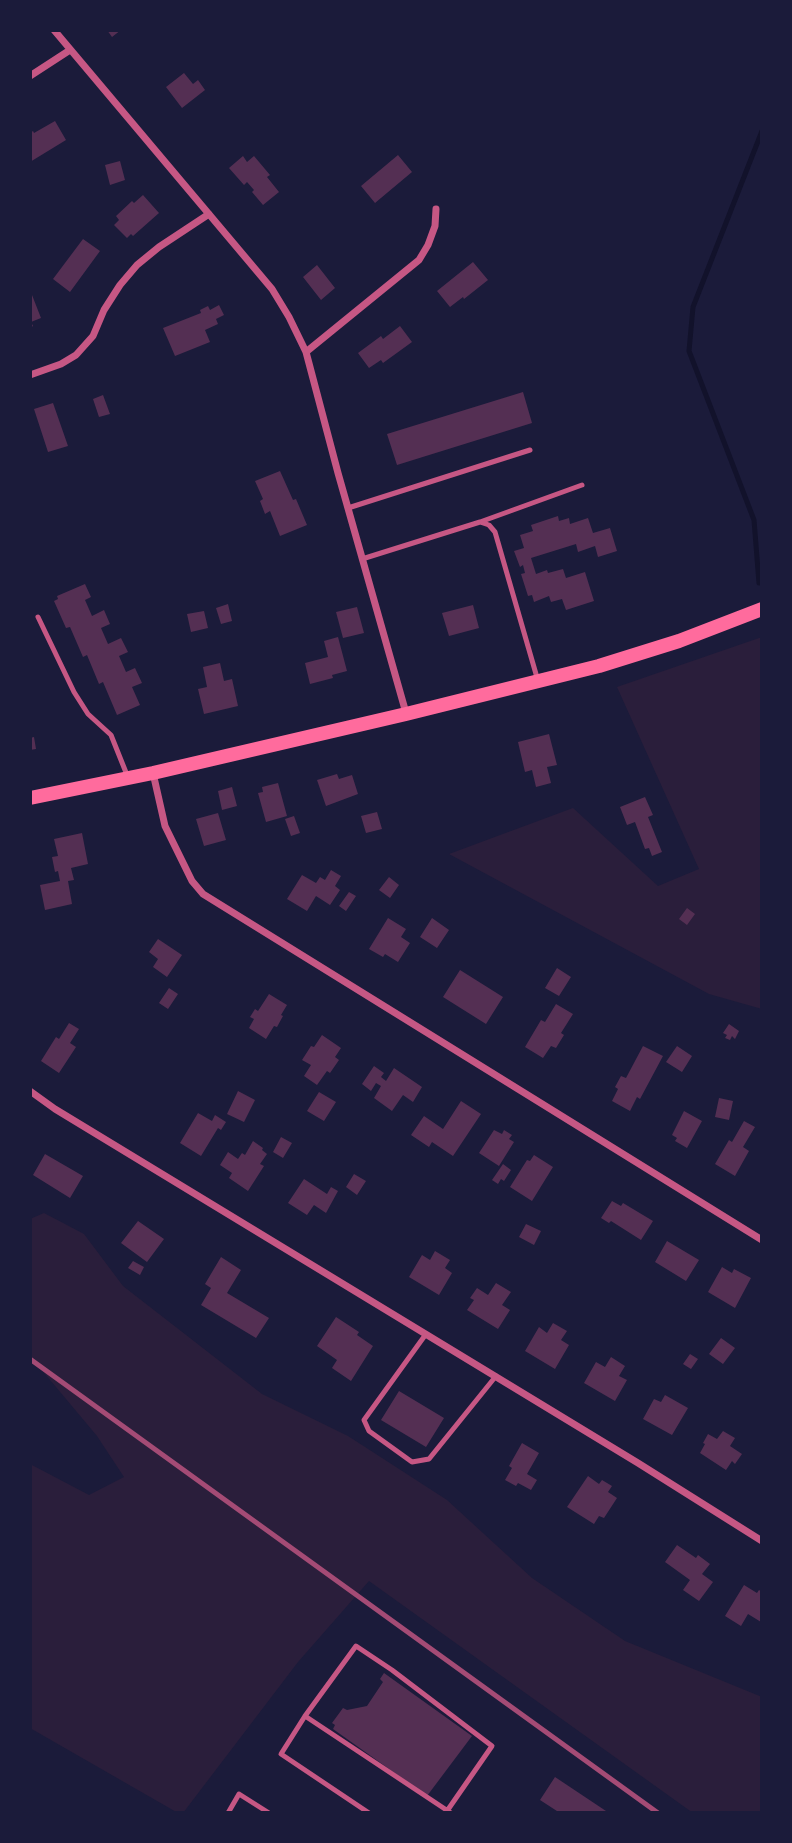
<!DOCTYPE html>
<style>
body{margin:0}
#map{position:relative;width:792px;height:1843px;overflow:hidden;background:#1b1b3a;font-family:Poppins,sans-serif}
canvas{display:block}
.frame{position:absolute;inset:0;border:32px solid #1b1b3a;pointer-events:none}
</style>
<div id="map">
<canvas width="792" height="1843"></canvas>
<div class="frame"></div>
</div>
<script>
const c = document.querySelector('canvas').getContext('2d');
c.lineJoin = 'round';
function fillPath(path, color) {
  c.fillStyle = color;
  c.fill(path, 'evenodd');
}
function toPath(rows) {
  const path = new Path2D();
  for (const r of rows) {
    path.moveTo(r[0], r[1]);
    for (let i = 2; i < r.length; i += 2) path.lineTo(r[i], r[i + 1]);
  }
  return path;
}
function strokePath(path, color, width, dash) {
  c.strokeStyle = color;
  c.lineWidth = width;
  c.lineCap = dash ? 'butt' : 'round';
  c.setLineDash(dash || []);
  c.stroke(path);
}
const green = toPath([
 [762,637,762,1009,709,994,449,854,573,808,658,886,699,869,617,687],
 [44,1213,84,1234,123,1286,262,1394,348,1436,447,1500,532,1578,625,1641,762,1697,762,1813,693,1813,369,1581,298,1662,183,1813,178,1813,30,1728,30,1464,89,1495,124,1477,97,1436,30,1356,30,1219]
]);
const stream = toPath([
 [759,583,754,520,689,351,693,307,762,131]
]);
const building = toPath([
 [107,30,121,30,112,37],
 [184,73,193,84,198,80,205,90,182,108,166,87],
 [55,121,66,140,30,162,30,133,33,131,34,133],
 [398,155,412,172,375,203,361,186],
 [243,156,247,162,254,156,270,175,267,177,279,192,263,205,252,192,254,190,247,182,244,185,229,168],
 [120,161,125,180,110,185,105,165],
 [143,195,159,213,133,236,131,234,127,238,114,225,119,220,116,216,132,201,134,203],
 [83,239,100,251,70,292,53,279],
 [473,262,488,280,464,299,463,297,450,307,437,291],
 [317,265,335,288,321,300,303,277],
 [32,295,41,318,31,322,33,326,30,328,30,296],
 [219,305,224,315,216,319,218,324,205,330,210,342,175,356,163,328,201,313,200,310,208,306,210,310],
 [400,326,412,342,383,363,381,360,369,368,358,353,381,336,383,339],
 [523,392,532,423,397,465,387,434],
 [103,395,110,414,99,417,93,399],
 [53,403,68,446,48,452,34,409],
 [280,471,293,500,296,499,307,525,280,536,270,511,265,514,260,501,263,499,255,481],
 [558,516,559,521,569,518,570,524,588,518,593,533,610,528,617,551,598,557,595,546,578,552,576,544,531,558,536,574,547,570,548,573,563,569,566,578,585,572,594,601,566,610,562,599,551,602,549,596,534,602,532,595,528,596,521,574,525,573,523,565,520,567,514,551,524,548,520,535,533,531,531,525],
 [85,584,91,597,85,600,92,616,104,610,110,624,101,628,108,644,121,638,128,652,119,656,126,672,135,668,142,683,132,687,140,705,117,715,103,682,99,684,87,655,83,657,70,627,66,628,54,601,58,599,57,596],
 [228,604,232,621,221,624,216,608],
 [473,605,479,628,449,636,442,613],
 [357,607,364,633,343,638,336,612],
 [204,611,208,628,191,632,187,614],
 [338,637,347,671,332,675,333,678,310,684,305,663,328,657,324,641],
 [220,663,224,681,232,679,238,706,204,714,198,689,207,687,203,667],
 [549,734,557,765,547,767,551,783,536,787,532,770,525,772,518,742],
 [34,737,36,749,30,750,30,738],
 [337,774,339,779,352,775,358,794,326,806,317,780],
 [278,783,287,816,266,822,258,793,263,792,262,787],
 [232,787,237,806,222,810,218,791],
 [645,797,653,815,648,817,662,852,652,856,649,848,645,849,635,822,627,825,620,807],
 [377,812,382,829,366,833,361,816],
 [218,813,226,840,204,846,196,819],
 [294,816,300,833,291,836,285,819],
 [82,833,88,864,71,868,74,880,68,881,72,904,45,910,40,885,60,881,58,871,55,872,52,857,58,856,54,839],
 [331,870,341,876,335,886,340,890,330,905,316,896,307,911,287,899,302,875,316,883,320,877,325,880],
 [389,877,399,885,390,898,379,890],
 [349,892,356,896,346,911,339,906],
 [687,908,695,914,687,925,679,919],
 [388,918,406,929,401,937,410,943,398,962,385,954,383,957,369,949],
 [432,918,449,930,437,948,420,937],
 [158,939,182,955,167,977,153,967,158,959,149,952],
 [557,968,571,977,559,996,545,988],
 [460,970,503,997,486,1024,443,997],
 [169,988,178,994,168,1009,159,1003],
 [269,994,287,1005,281,1015,283,1016,277,1027,274,1026,266,1039,249,1028,254,1019,250,1017,255,1009,258,1011],
 [556,1004,573,1014,561,1033,564,1035,556,1048,551,1046,543,1058,525,1047,541,1020,545,1022],
 [69,1023,79,1029,70,1043,76,1047,59,1073,41,1061,56,1037,59,1039],
 [729,1024,739,1031,735,1039,732,1036,730,1040,725,1038,727,1035,723,1033],
 [322,1035,341,1048,335,1057,339,1060,330,1073,327,1071,317,1085,304,1076,311,1065,302,1060,311,1046,314,1047],
 [643,1046,663,1056,640,1099,637,1097,630,1111,612,1101,618,1089,615,1087,621,1076,626,1078],
 [677,1046,692,1056,682,1072,666,1062],
 [374,1066,384,1073,381,1077,386,1081,394,1068,422,1087,413,1102,403,1095,392,1111,374,1098,381,1086,376,1083,371,1091,362,1084],
 [238,1091,255,1100,244,1122,227,1114],
 [319,1092,336,1102,324,1121,307,1111],
 [719,1098,733,1101,729,1120,715,1117],
 [461,1101,481,1114,453,1156,432,1142,429,1147,411,1135,424,1116,443,1129],
 [684,1111,702,1121,687,1148,675,1141,677,1138,672,1135],
 [198,1113,212,1121,215,1115,226,1122,221,1130,218,1128,201,1156,180,1143],
 [744,1121,755,1127,743,1147,749,1151,735,1176,715,1164,729,1140,732,1142],
 [494,1130,502,1134,504,1130,512,1135,509,1139,514,1142,499,1166,479,1153],
 [281,1137,292,1143,283,1158,273,1152],
 [253,1141,263,1148,262,1150,267,1154,260,1164,264,1166,248,1191,229,1178,232,1173,220,1165,228,1152,238,1159,242,1153,245,1155],
 [45,1154,83,1176,70,1198,33,1175],
 [534,1155,553,1167,532,1201,510,1187,527,1160,530,1161],
 [503,1164,511,1170,504,1181,501,1179,498,1184,492,1180],
 [354,1174,366,1181,357,1195,346,1187],
 [304,1179,327,1194,331,1187,338,1191,326,1213,314,1205,307,1215,288,1203],
 [612,1201,621,1206,623,1203,653,1221,641,1240,611,1221,609,1223,601,1218],
 [138,1221,164,1239,147,1262,121,1243],
 [526,1224,541,1231,534,1245,519,1237],
 [667,1241,699,1260,686,1281,655,1262],
 [435,1251,450,1260,445,1268,452,1273,439,1295,409,1277,422,1255,430,1260],
 [221,1257,241,1270,227,1293,269,1318,256,1338,201,1305,211,1288,205,1284],
 [133,1261,144,1267,140,1275,128,1268],
 [722,1267,732,1273,734,1269,751,1278,735,1308,708,1292],
 [496,1283,511,1292,502,1305,510,1310,498,1329,467,1310,474,1300,470,1298,477,1288,488,1295],
 [336,1317,359,1332,357,1335,373,1346,351,1381,332,1368,337,1360,317,1346],
 [553,1323,567,1331,561,1340,569,1345,555,1369,525,1351,539,1327,547,1333],
 [721,1338,735,1348,723,1364,709,1354],
 [690,1354,698,1359,691,1369,683,1364],
 [611,1357,625,1366,619,1376,627,1380,615,1401,584,1383,596,1362,605,1367],
 [399,1391,444,1418,426,1447,381,1420],
 [665,1395,688,1408,672,1435,643,1419,654,1399,661,1402],
 [723,1431,735,1438,730,1446,742,1454,735,1464,732,1461,726,1470,700,1453,705,1444,703,1443,708,1434,717,1439],
 [522,1443,539,1453,527,1474,537,1480,531,1490,518,1483,516,1486,505,1480,512,1468,509,1466],
 [588,1476,599,1484,602,1480,612,1486,608,1492,617,1498,604,1518,599,1516,594,1524,567,1507],
 [677,1545,696,1558,698,1555,710,1564,702,1574,713,1582,699,1601,683,1590,690,1580,665,1562],
 [744,1585,757,1593,759,1590,762,1592,762,1620,761,1622,748,1614,741,1626,725,1616],
 [384,1673,472,1736,427,1796,333,1729,335,1725,332,1723,343,1708,347,1710,367,1706,383,1682,380,1679],
 [555,1777,609,1813,560,1813,540,1800]
]);
const service = toPath([
 [348,508,530,450],
 [480,522,582,485],
 [362,559,480,522,489,525,495,532,538,681],
 [38,617,74,692,88,714,111,735,127,775],
 [426,1334,364,1420,369,1431,412,1462,429,1459,496,1376],
 [305,1716,451,1813],
 [228,1813,239,1794,269,1813],
 [369,1813,281,1754,305,1716,356,1646,392,1670,492,1746,447,1811]
]);
const minor = toPath([
 [54,30,272,289,289,317,306,352,338,473,406,713],
 [30,76,70,50],
 [306,352,419,260,428,245,435,226,436,209],
 [30,375,61,364,76,355,93,336,104,310,120,285,137,265,159,247,209,214],
 [153,773,165,826,192,881,203,894,762,1240],
 [30,1091,55,1109,638,1463,762,1541]
]);
const secondary = toPath([
 [30,798,153,773,406,714,599,666,679,641,762,609]
]);
const rail = toPath([
 [30,1359,658,1813]
]);
fillPath(green, '#2a1e3b');
strokePath(stream, '#12122b', 5);
fillPath(building, '#542f53');
strokePath(service, '#c65784', 5);
strokePath(minor, '#c65784', 7);
strokePath(secondary, '#ff6b9d', 14);
strokePath(rail, '#a44b75', 5);
</script>
